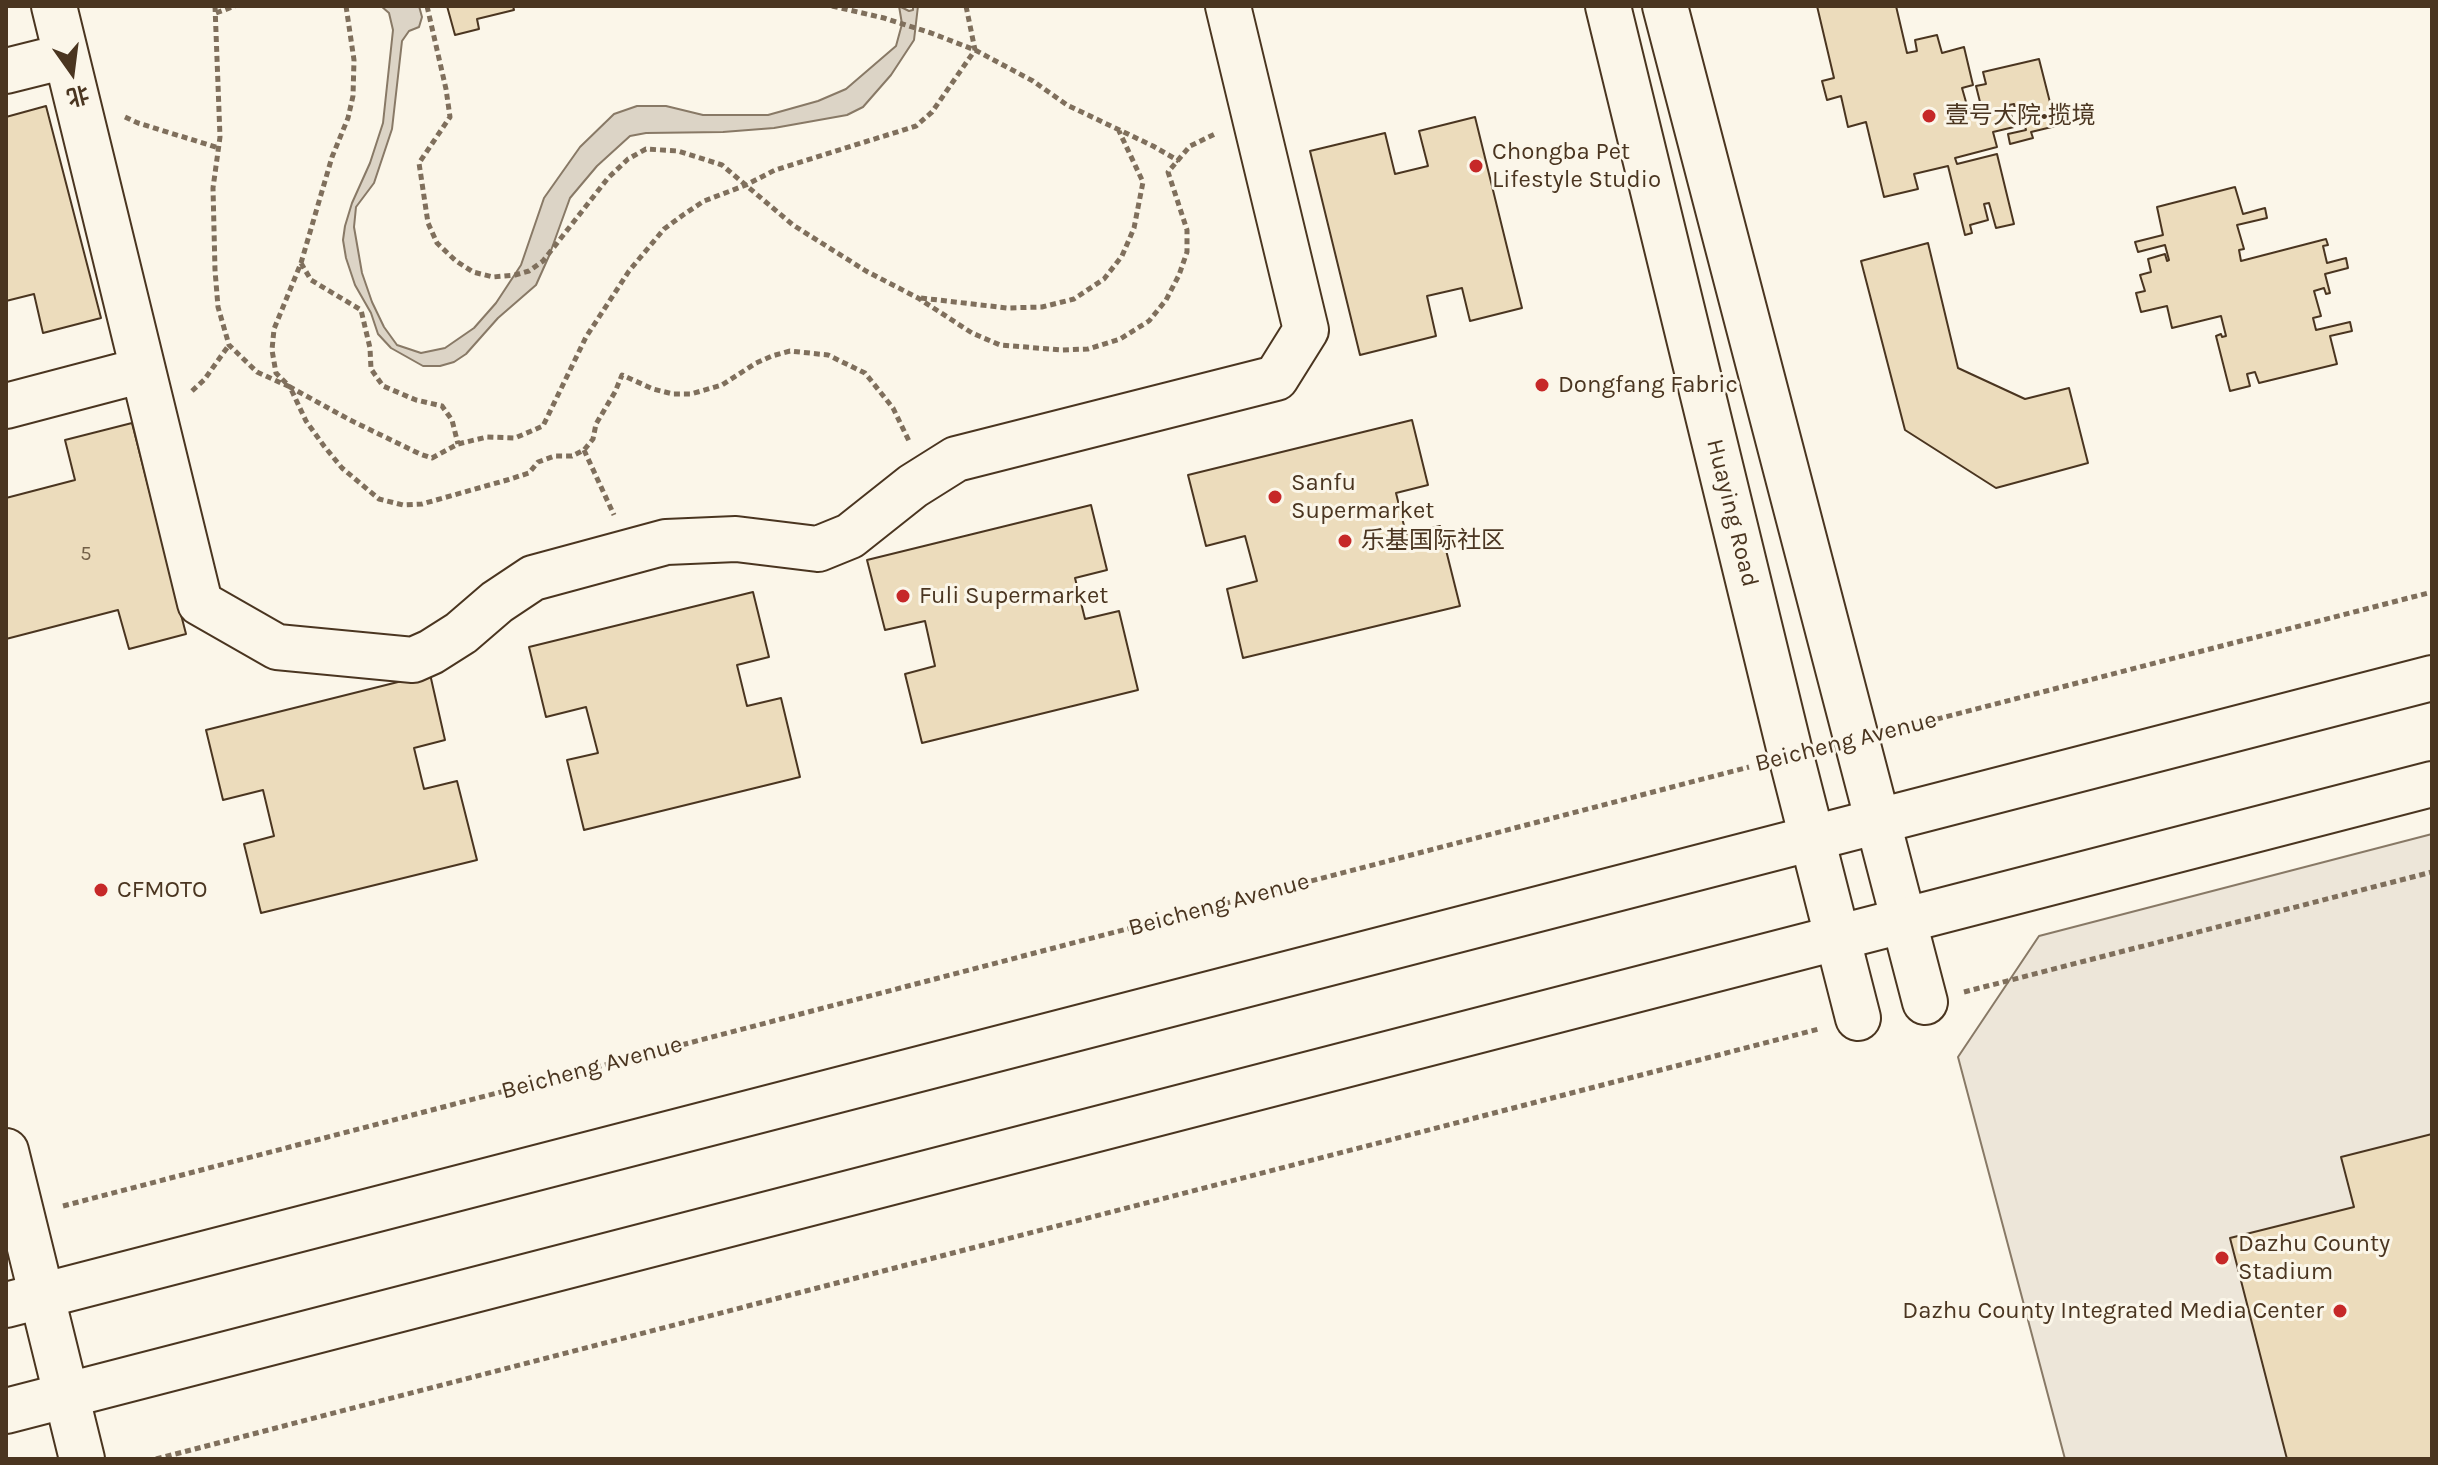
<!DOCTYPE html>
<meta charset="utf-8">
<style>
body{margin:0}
#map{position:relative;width:2438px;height:1465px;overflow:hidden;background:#fbf6e9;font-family:Karla,"Noto Sans SC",sans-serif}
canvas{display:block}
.frame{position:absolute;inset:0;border:8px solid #4a3520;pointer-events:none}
.north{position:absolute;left:32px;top:32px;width:80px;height:80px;-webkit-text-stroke:6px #fbf6e9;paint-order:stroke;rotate:166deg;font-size:22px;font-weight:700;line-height:32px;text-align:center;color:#4a3520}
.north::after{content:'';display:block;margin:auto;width:28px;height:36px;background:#4a3520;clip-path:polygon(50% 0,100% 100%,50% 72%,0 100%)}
</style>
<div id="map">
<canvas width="2438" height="1465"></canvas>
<div class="frame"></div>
<div class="north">北</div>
</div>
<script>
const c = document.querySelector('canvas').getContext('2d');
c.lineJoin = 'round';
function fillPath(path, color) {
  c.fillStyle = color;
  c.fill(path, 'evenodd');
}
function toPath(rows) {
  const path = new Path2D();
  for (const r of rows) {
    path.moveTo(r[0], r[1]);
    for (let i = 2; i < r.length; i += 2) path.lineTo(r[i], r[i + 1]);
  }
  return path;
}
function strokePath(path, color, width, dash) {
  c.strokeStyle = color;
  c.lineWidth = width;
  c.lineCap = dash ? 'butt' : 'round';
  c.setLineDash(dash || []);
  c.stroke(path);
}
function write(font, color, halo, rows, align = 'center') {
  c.font = font + ' Karla,"Noto Sans SC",sans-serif';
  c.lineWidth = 6;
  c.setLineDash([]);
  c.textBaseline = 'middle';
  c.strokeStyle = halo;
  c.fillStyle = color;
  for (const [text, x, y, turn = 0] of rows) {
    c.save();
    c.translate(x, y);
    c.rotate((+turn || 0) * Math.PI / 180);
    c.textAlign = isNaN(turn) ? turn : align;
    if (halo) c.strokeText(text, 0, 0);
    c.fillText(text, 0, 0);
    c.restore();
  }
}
const green = toPath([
 [2432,834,2432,1459,2065,1459,1958,1057,2039,936,2432,834]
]);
const water = toPath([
 [381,6,419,6,422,17,419,27,409,31,402,41,392,129,374,183,356,207,354,227,362,273,372,302,384,327,397,345,421,353,445,348,474,328,496,303,521,265,544,198,580,147,614,114,637,106,666,106,703,115,768,115,818,101,846,89,896,46,902,24,899,6,909,11,913,10,913,6,918,6,914,40,891,75,863,107,847,115,774,128,723,132,646,133,630,136,597,166,570,198,549,256,536,285,498,318,466,354,454,362,440,366,423,366,391,348,378,334,371,313,355,285,346,258,343,240,345,226,352,203,370,163,383,123,393,30,389,13,381,6]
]);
const building = toPath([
 [447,6,513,6,514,10,477,19,479,29,455,35,447,6],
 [1817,6,1896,6,1907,53,1917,51,1915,40,1937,35,1942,53,1964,47,1973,85,1962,88,1968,109,1981,106,1976,86,1986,84,1983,72,2039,59,2056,126,2031,132,2033,138,2010,144,2008,134,2026,130,2021,108,2015,110,2014,104,2009,105,2014,127,1993,132,1997,147,1955,158,1957,164,1997,154,2014,224,1996,228,1989,203,1984,204,1988,220,1970,225,1972,233,1965,235,1948,166,1914,174,1918,189,1884,197,1866,122,1848,127,1841,96,1827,100,1822,81,1834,78,1817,6],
 [46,106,101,318,43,333,34,294,6,301,6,117,46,106],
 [1475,117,1522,308,1470,321,1462,288,1427,296,1436,336,1360,355,1310,151,1385,133,1395,174,1428,166,1419,131,1475,117],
 [2235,187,2243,214,2265,208,2267,218,2237,225,2244,249,2239,250,2241,261,2326,239,2328,245,2323,246,2327,263,2346,258,2348,268,2325,274,2330,293,2326,294,2324,288,2314,291,2321,316,2313,318,2316,330,2350,322,2352,331,2330,336,2337,364,2259,383,2255,372,2247,374,2250,386,2230,391,2216,336,2221,334,2222,337,2226,336,2221,316,2172,328,2167,306,2141,312,2136,293,2145,291,2140,275,2151,272,2148,259,2165,254,2167,261,2169,260,2165,245,2138,252,2135,242,2163,235,2157,207,2235,187],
 [1928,243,1958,368,2025,399,2069,388,2088,463,1996,488,1905,430,1861,261,1928,243],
 [1412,420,1428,485,1396,493,1406,534,1440,526,1460,606,1243,658,1227,589,1257,581,1245,536,1206,546,1188,475,1412,420],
 [132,423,186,634,129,649,118,610,6,639,6,498,75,480,65,440,132,423],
 [1091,505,1107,570,1075,578,1085,619,1119,611,1138,690,922,743,905,674,935,666,925,621,885,630,867,560,1091,505],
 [753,592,769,657,737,665,747,706,781,698,800,777,584,830,567,760,598,753,586,707,546,717,529,647,753,592],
 [430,674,445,740,414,748,424,789,457,781,477,860,261,913,244,844,274,836,263,790,223,800,206,730,430,674],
 [2432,1134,2432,1459,2287,1459,2230,1238,2354,1207,2341,1157,2432,1134]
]);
const path = toPath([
 [215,6,220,137,213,188,215,270,218,307,229,345,257,372,290,387,306,421,324,446,342,468,379,499,403,505,422,504,507,480,529,473,538,462,555,456,572,456,584,450,593,439,596,424,615,392,622,375,653,389,673,394,691,394,722,385,756,363,772,356,790,351,828,355,865,373,893,408,909,441],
 [346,6,354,60,353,96,348,118,332,157,301,263,274,329,272,350,276,373,290,387,350,420,420,454,432,458,458,444,487,437,515,438,543,426,586,337,629,271,664,229,683,215,704,201,746,185,775,170,916,126,932,112,975,50,966,6],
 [427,6,446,89,450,117,419,163,428,223,437,243,456,261,473,272,493,277,515,275,529,271,543,261,608,178,628,159,646,149,678,151,722,165,793,225,866,271,918,298,972,333,1000,345,1062,350,1088,349,1120,339,1149,321,1166,300,1179,275,1187,252,1187,230,1168,172,1190,146,1217,133],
 [832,6,884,18,931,33,975,50,1033,81,1067,105,1153,146,1179,161],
 [216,13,235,6],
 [125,117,138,123,219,148],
 [301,263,311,280,361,310,370,348,371,369,383,386,416,400,442,406,452,420,458,444],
 [921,298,1007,308,1042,307,1074,299,1104,279,1122,256,1134,228,1143,182,1119,131],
 [192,391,204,380,229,345],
 [584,450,614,515],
 [1898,729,2432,592],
 [1964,992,2432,872],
 [63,1206,1749,767],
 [156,1459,1819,1029]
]);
const minor = toPath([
 [54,6,200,603,277,647,413,660,431,652,461,633,497,602,533,578,666,542,736,539,818,549,850,536,913,486,956,459,1276,378,1306,330,1228,6],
 [1608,6,1791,756,1858,1018],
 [1665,6,1925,1002],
 [6,71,66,56],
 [6,406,143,370],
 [6,1151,82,1459]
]);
const highway = toPath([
 [6,1305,2432,678],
 [6,1411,2432,784]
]);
const markers = [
 [1929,116,8,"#c62828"],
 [1476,166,8,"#c62828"],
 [1542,385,8,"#c62828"],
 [1275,497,8,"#c62828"],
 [1345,541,8,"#c62828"],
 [903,596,8,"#c62828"],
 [101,890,8,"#c62828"],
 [2222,1258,8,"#c62828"],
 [2340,1311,8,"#c62828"]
];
const numberNames = [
 ["5",86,554]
];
const poiNames = [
 ["壹号大院•揽境",1945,116],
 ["Chongba Pet",1492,152],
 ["Lifestyle Studio",1492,180],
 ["Dongfang Fabric",1558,385],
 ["Sanfu",1291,483],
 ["Supermarket",1291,511],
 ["乐基国际社区",1361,541],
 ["Fuli Supermarket",919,596],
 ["CFMOTO",117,890],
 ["Dazhu County",2238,1244],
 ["Stadium",2238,1272],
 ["Dazhu County Integrated Media Center",2324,1311,"right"]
];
const streetNames = [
 ["Huaying Road",1732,513,76],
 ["Beicheng Avenue",1846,742,-14],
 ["Beicheng Avenue",1219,905,-15],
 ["Beicheng Avenue",592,1068,-15]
];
fillPath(green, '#ede6d9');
strokePath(green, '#887966', 2);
fillPath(water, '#dcd4c6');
strokePath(water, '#887966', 2);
fillPath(building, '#ecdcbc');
strokePath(building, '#4a3520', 2);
strokePath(minor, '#4a3520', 48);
strokePath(highway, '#4a3520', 48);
strokePath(path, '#7f6f5c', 5, [6, 4]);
strokePath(minor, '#fbf6e9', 44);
strokePath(highway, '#fbf6e9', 44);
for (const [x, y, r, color] of markers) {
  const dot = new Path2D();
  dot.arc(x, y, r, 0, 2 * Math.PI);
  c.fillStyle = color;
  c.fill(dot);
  strokePath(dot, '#fbf6e9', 3);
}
write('20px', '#725f47', null, numberNames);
write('24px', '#4a3520', '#fbf6e9', poiNames, 'left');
write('24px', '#4a3520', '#fbf6e9', streetNames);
</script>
